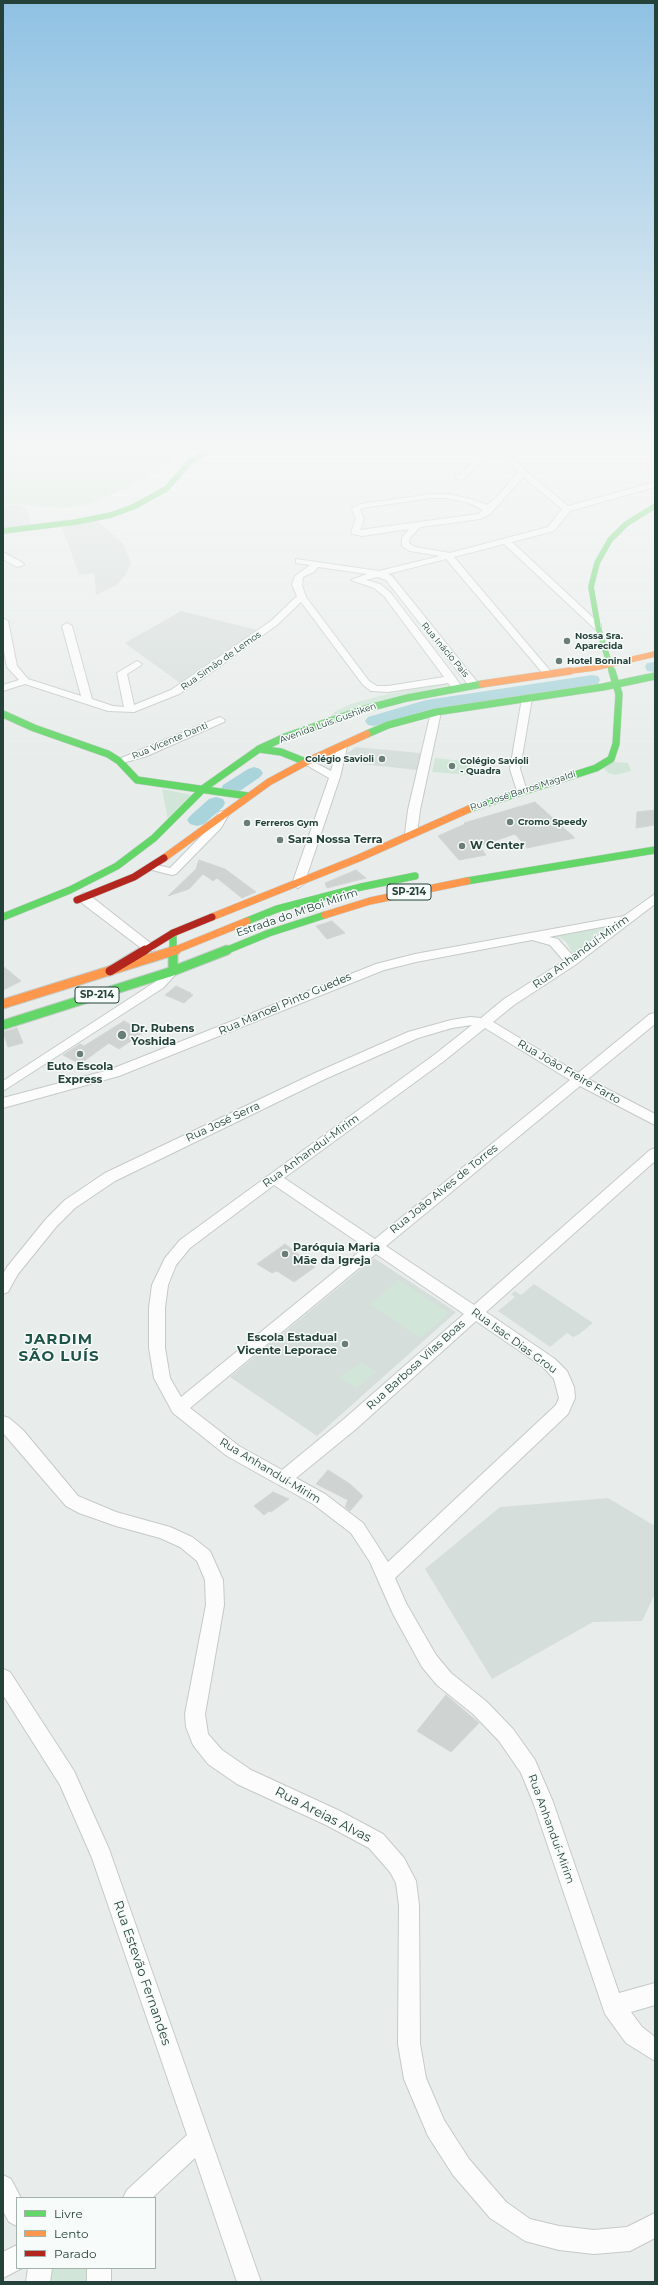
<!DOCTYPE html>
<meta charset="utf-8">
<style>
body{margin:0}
#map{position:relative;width:658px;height:2285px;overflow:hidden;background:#e8edeb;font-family:Montserrat,sans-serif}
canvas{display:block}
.frame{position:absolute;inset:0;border:4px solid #24423a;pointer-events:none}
.legend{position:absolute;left:16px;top:2197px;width:140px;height:72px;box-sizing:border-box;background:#f7fbf9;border:1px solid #a3b1ad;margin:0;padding:5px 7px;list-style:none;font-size:12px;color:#24423a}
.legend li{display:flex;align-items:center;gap:8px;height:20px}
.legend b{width:20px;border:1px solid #a3b1ad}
</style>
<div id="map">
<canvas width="658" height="2285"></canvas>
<div class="frame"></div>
<ul class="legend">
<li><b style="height:5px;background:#63d668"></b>Livre</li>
<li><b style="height:5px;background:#ff974d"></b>Lento</li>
<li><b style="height:5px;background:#b3261e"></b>Parado</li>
</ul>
</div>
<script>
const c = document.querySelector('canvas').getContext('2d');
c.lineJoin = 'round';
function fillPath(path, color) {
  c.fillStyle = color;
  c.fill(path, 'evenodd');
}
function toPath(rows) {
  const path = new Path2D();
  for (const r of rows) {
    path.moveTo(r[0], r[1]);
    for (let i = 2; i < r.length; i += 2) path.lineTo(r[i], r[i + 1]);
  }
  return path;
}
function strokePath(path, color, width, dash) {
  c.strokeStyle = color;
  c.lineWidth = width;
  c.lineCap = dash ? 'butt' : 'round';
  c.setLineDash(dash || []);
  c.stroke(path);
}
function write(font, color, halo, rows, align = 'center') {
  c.font = font + ' Montserrat,sans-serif';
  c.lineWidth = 3;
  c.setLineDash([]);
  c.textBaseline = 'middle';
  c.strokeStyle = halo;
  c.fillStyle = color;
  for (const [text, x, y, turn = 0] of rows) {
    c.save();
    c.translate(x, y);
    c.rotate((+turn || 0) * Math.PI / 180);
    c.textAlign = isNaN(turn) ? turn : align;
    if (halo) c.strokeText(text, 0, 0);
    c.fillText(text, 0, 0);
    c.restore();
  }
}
const built = toPath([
 [3,505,19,505,27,509,31,526,3,529],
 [97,521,123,543,131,563,126,574,117,585,96,595,94,573,79,575,62,527],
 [181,611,257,630,180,683,125,643],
 [356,747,421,753,418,770,342,762,343,756],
 [374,1258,456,1312,317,1436,230,1377],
 [534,1284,593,1323,578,1335,573,1337,567,1333,550,1347,498,1311,515,1297,511,1294,515,1291,521,1295],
 [608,1498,655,1526,655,1594,642,1621,593,1622,492,1679,425,1569,500,1507]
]);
const green = toPath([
 [3,450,161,450,176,460,139,482,90,504,63,508,3,503],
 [451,682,452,684,395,697,330,716,336,711,351,704,387,694],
 [435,758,464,761,464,759,472,759,469,775,432,772],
 [614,762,628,763,631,771,615,775,608,773,603,767],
 [162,789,192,795,168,820],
 [609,924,573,954,566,942,559,937,545,935],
 [399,1280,449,1313,420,1338,370,1304],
 [361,1363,376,1372,356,1388,339,1377],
 [51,2268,89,2268,89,2282,48,2282]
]);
const river = toPath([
 [655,662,655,672,647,671,645,667,647,663,655,662],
 [592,675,598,676,600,680,598,684,428,710,374,726,368,725,365,721,368,717,426,700,592,675],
 [254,767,260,769,263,773,260,777,237,793,230,795,223,793,221,789,223,785,248,769,254,767],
 [216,797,223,799,225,803,223,807,204,824,197,826,190,824,187,820,190,816,209,799,216,797]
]);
const building = toPath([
 [535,802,575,838,527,848,515,834,479,846,486,855,459,860,438,836,465,824,464,823,535,802],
 [655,810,655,825,636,828,637,812,655,810],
 [199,860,225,869,256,892,242,898,217,878,213,881,203,874,189,889,168,896,196,869,199,860],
 [356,870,366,878,327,888,325,883,356,870],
 [332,921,345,933,327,939,316,926,332,921],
 [3,966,21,981,3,990,3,966],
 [176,986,191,993,190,994,193,995,184,1003,165,995,176,986],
 [124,1021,144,1032,119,1049,109,1043,80,1064,63,1055,80,1044,84,1046,124,1021],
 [17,1028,23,1043,8,1047,3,1032,17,1028],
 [285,1244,315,1267,294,1282,277,1271,272,1273,257,1264,285,1244],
 [328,1470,350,1484,363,1496,350,1511,345,1507,348,1500,316,1484,328,1470],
 [273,1492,289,1499,271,1512,269,1511,264,1515,254,1506,273,1492],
 [446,1695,479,1723,451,1752,417,1731,446,1695]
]);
const street = toPath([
 [167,450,177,450,194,462,187,464,167,450],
 [486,450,507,450,525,470,568,506,655,482,655,487,570,511,554,531,512,542,601,625,601,629,595,629,504,544,454,557,552,673,552,677,546,677,446,559,388,574,392,576,478,683,478,687,470,687,386,580,378,577,366,580,380,584,390,592,455,677,461,686,460,688,452,688,448,683,388,692,371,691,363,685,301,602,277,625,202,679,179,694,134,712,108,711,25,684,3,691,3,685,19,680,7,667,3,645,3,618,8,621,17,666,28,679,81,696,62,626,67,623,72,626,92,699,113,706,124,707,117,673,137,661,142,664,140,666,127,674,134,705,171,690,271,621,297,596,292,585,295,576,310,565,296,563,296,559,379,571,440,556,410,551,402,546,402,538,409,529,362,536,352,534,351,532,356,519,352,509,360,504,432,494,447,494,471,499,487,505,499,495,518,472,502,453,494,452,489,455,462,480,455,478,486,450],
 [523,477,562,509,548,527,450,553,415,547,409,543,410,538,420,527,480,519,490,514,523,477],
 [432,498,447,498,469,503,483,510,478,514,360,530,364,519,360,510,362,508,432,498],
 [318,567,367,574,351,580,374,588,384,596,444,677,388,686,377,686,369,681,306,597,302,585,303,577,314,572,318,567],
 [3,552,23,563,24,565,17,567,3,559,3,552],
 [527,695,532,698,520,769,527,791,522,794,517,791,510,769,522,698,527,695],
 [436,709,441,712,420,810,417,834,411,837,405,834,408,810,431,712,436,709],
 [220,717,225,720,224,722,147,756,119,764,114,761,220,717],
 [342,744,347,747,340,777,304,884,298,888,294,886,292,884,329,778,301,762,302,760,310,760,331,771,337,747,342,744],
 [223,811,229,814,221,828,176,874,172,875,148,869,146,867,152,864,170,868,212,825,219,812,223,811],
 [84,893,88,894,153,945,155,948,153,951,145,951,83,904,78,897,84,893],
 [655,894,655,904,575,965,514,1005,493,1022,578,1073,650,1014,655,1013,655,1024,588,1079,655,1114,655,1125,580,1086,386,1246,474,1305,650,1150,655,1148,655,1161,486,1312,555,1359,567,1371,574,1387,575,1398,568,1414,395,1578,406,1603,436,1655,451,1673,487,1702,513,1729,535,1760,553,1802,619,1993,655,1983,655,2005,631,2012,642,2027,655,2037,655,2061,626,2043,605,2014,533,1802,521,1773,499,1741,473,1714,437,1685,422,1667,393,1614,370,1562,351,1533,313,1504,227,1456,173,1413,154,1378,149,1348,149,1308,152,1285,165,1258,180,1240,434,1055,472,1025,452,1028,418,1038,325,1079,115,1181,75,1208,56,1227,18,1274,8,1292,3,1294,3,1274,7,1267,46,1219,65,1200,105,1173,315,1073,408,1032,451,1020,470,1017,481,1018,504,999,564,961,550,945,532,940,416,962,384,970,119,1076,3,1108,3,1098,109,1070,376,964,415,954,624,916,655,894],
 [612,925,572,955,558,939,549,937,612,925],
 [485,1028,570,1080,375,1239,284,1178,444,1061,485,1028],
 [274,1185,365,1247,181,1397,170,1378,165,1348,165,1308,168,1285,176,1265,190,1248,274,1185],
 [376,1254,464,1314,344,1419,282,1470,239,1446,190,1408,376,1254],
 [476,1321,543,1367,554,1379,559,1398,556,1405,388,1562,363,1523,325,1494,296,1478,356,1429,476,1321],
 [173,967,179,971,163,988,3,1091,3,1081,155,982,169,968,173,967],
 [3,1416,9,1418,23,1430,78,1496,116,1512,170,1527,192,1537,210,1551,223,1580,224,1605,205,1714,208,1734,222,1750,251,1770,340,1811,383,1834,404,1858,416,1881,419,1905,420,2044,426,2078,444,2120,469,2159,506,2202,530,2219,559,2226,594,2230,627,2227,655,2213,655,2238,630,2251,594,2254,559,2250,525,2241,490,2218,453,2175,428,2136,404,2079,398,2044,399,1905,396,1883,390,1872,369,1848,326,1825,237,1784,208,1764,193,1745,186,1727,185,1714,206,1605,205,1580,197,1561,180,1547,160,1538,116,1526,79,1513,66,1506,3,1433,3,1416],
 [3,1669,10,1672,74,1771,109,1849,261,2282,237,2282,195,2158,152,2198,123,2198,127,2190,187,2135,92,1858,60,1785,3,1695,3,1669],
 [3,2175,11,2179,21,2198,17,2198,17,2226,9,2222,3,2211,3,2175],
 [17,2245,17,2268,22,2268,3,2278,3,2252,17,2245],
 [28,2268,52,2268,50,2282,26,2282,28,2268],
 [87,2268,111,2268,111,2282,87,2282,87,2268]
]);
const fastFar2 = toPath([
 [3,531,76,522,111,515,133,507,166,489,190,462,209,450],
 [612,672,598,627,591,587,597,563,610,540,626,524,655,506]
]);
const fastFar1 = toPath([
 [3,714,34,728,108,754,119,761,137,780,248,796],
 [367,734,388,725,436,712,603,687,655,676],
 [259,749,281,752,306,762],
 [469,809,596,768,611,759,616,744,619,694,612,671],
 [467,881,655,850],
 [3,917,70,890,117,866,154,838,204,788,259,749,285,737,361,710,407,698,482,684],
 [247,921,277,909,361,887,415,876],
 [173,933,173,951],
 [225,951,269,933,325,915]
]);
const fast = toPath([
 [173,950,173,971],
 [3,1025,173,971,227,950]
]);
const slowFar2 = toPath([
 [563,672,594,668,655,654]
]);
const slowFar1 = toPath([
 [482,684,570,671],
 [164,858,269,782,306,762,367,734],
 [325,915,370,901,467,881],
 [212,917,359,858,469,809],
 [173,951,247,921]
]);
const slow = toPath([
 [3,1004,176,950]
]);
const jamFar1 = toPath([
 [77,900,134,877,164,858],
 [144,951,173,933,212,917]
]);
const jam = toPath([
 [110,971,145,950]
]);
const markers = [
 [567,641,4,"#697e78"],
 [559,661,4,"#697e78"],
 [382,759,4,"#697e78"],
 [452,766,4,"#697e78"],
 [510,822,4,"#697e78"],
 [247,823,4,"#697e78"],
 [280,840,4,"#697e78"],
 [462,846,4,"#697e78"],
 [122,1035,5,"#697e78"],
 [80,1054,4,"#697e78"],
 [285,1254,4,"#697e78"],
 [345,1344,4,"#697e78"]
];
const farPoinames = [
 ["Nossa Sra.",575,636],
 ["Aparecida",575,646],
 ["Hotel Boninal",567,661],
 ["Colégio Savioli",374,759,"right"],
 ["Colégio Savioli",460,761],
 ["- Quadra",460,771],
 ["Cromo Speedy",518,822],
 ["Ferreros Gym",255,823]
];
const farStreetnames = [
 ["Rua Inácio Pais",445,650,50],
 ["Rua Simão de Lemos",221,661,-35],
 ["Avenida Luis Gushiken",328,723,-20],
 ["Rua Vicente Danti",170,741,-23],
 ["Rua José Barros Magaldi",523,791,-18]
];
const shields = [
 [409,892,44],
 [97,995,44]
];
const shieldNames = [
 ["SP-214",409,892],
 ["SP-214",97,995]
];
const poiNames = [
 ["Sara Nossa Terra",288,840],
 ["W Center",470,846],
 ["Dr. Rubens",131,1029],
 ["Yoshida",131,1042],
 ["Euto Escola",80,1067,"center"],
 ["Express",80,1080,"center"],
 ["Paróquia Maria",293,1248],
 ["Mãe da Igreja",293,1261],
 ["Escola Estadual",337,1338,"right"],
 ["Vicente Leporace",337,1351,"right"]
];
const streetNames = [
 ["Estrada do M'Boi Mirim",297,913,-19],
 ["Rua Anhanduí-Mirim",581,952,-36],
 ["Rua Manoel Pinto Guedes",285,1004,-23],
 ["Rua João Freire Farto",569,1072,30],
 ["Rua José Serra",223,1122,-25],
 ["Rua Anhanduí-Mirim",311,1151,-36],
 ["Rua João Alves de Torres",444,1189,-39],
 ["Rua Isac Dias Grou",514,1341,36],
 ["Rua Barbosa Vilas Boas",416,1365,-42],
 ["Rua Anhanduí-Mirim",270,1471,31],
 ["Rua Anhanduí-Mirim",551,1829,70]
];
const nearStreetnames = [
 ["Rua Areias Alvas",323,1815,27],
 ["Rua Estevão Fernandes",142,1973,71]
];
const districtNames = [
 ["JARDIM",59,1340],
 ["SÃO LUÍS",59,1357]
];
fillPath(built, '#d6dedb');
fillPath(green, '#d1e6d8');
fillPath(river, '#a9d4db');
fillPath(building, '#cfd4d2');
strokePath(building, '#d1d6d4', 1);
strokePath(street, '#c5cac8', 2);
strokePath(fastFar2, '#c3cbc8', 6);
strokePath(fastFar1, '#c3cbc8', 8);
strokePath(fast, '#c3cbc8', 11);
strokePath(slowFar2, '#c3cbc8', 6);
strokePath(slowFar1, '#c3cbc8', 8);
strokePath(slow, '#c3cbc8', 11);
strokePath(jamFar1, '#c3cbc8', 8);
strokePath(jam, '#c3cbc8', 11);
fillPath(street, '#fcfcfc');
strokePath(fastFar2, '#63d668', 5.5);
strokePath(fastFar1, '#63d668', 7);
strokePath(fast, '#63d668', 9);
strokePath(slowFar2, '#ff974d', 5.5);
strokePath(slowFar1, '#ff974d', 7);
strokePath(slow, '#ff974d', 9);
strokePath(jamFar1, '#b3261e', 7);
strokePath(jam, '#b3261e', 9);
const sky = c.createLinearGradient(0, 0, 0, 770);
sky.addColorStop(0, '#8fc1e3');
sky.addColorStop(0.58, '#f5f7f6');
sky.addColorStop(1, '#f5f7f600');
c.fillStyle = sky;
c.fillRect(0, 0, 658, 770);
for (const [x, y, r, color] of markers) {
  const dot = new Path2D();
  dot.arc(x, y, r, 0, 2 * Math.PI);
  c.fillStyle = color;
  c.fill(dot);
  strokePath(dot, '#f7fbf9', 1.5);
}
write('bold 9px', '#24423a', '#f7fbf9', farPoinames, 'left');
write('9px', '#24423a', '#f7fbf9', farStreetnames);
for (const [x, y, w] of shields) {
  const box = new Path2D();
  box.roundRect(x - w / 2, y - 8, w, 16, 3);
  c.fillStyle = '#f7fbf9';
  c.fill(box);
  strokePath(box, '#24423a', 1);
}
write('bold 10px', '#24423a', null, shieldNames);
write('bold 11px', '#24423a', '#f7fbf9', poiNames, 'left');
write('11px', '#24423a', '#f7fbf9', streetNames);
write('13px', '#24423a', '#f7fbf9', nearStreetnames);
c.letterSpacing = '1px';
write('bold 15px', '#1f5548', '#f7fbf9', districtNames);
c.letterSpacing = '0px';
</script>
